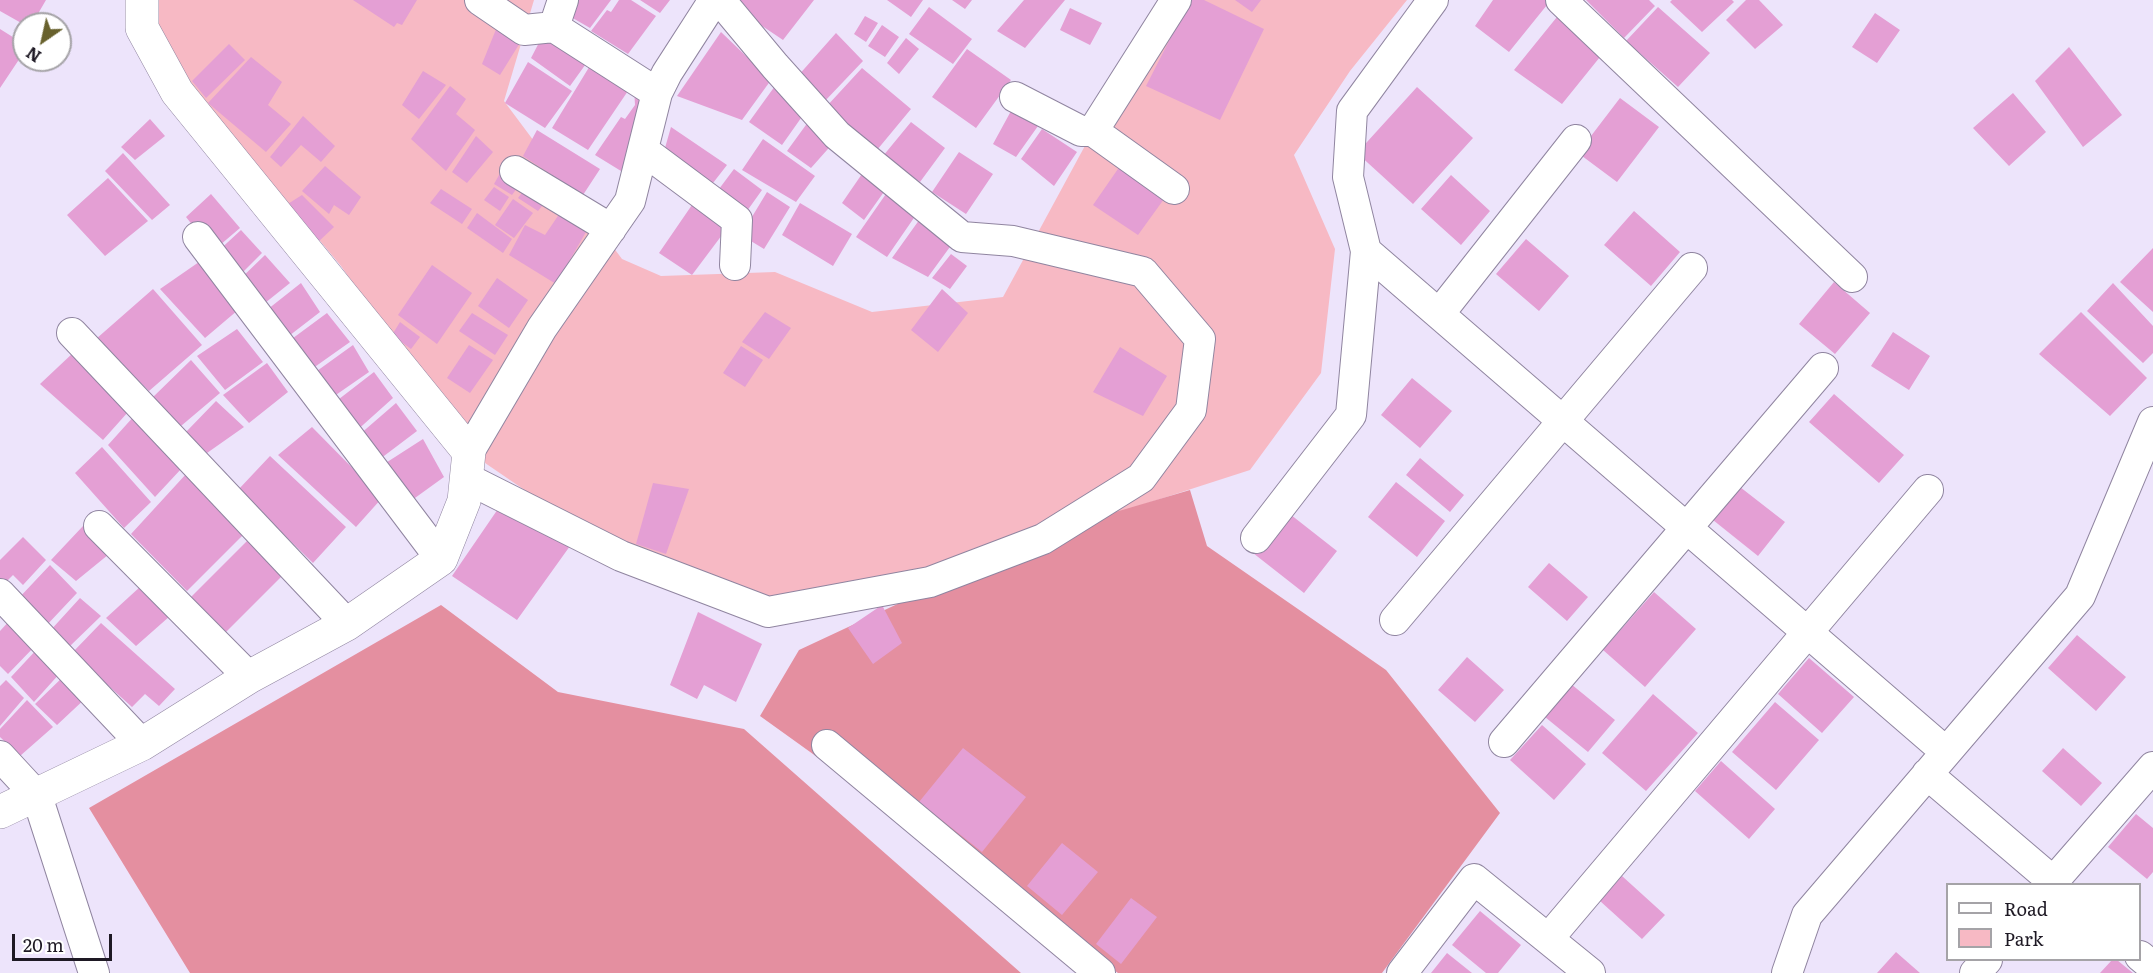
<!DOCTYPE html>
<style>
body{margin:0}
#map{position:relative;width:2153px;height:973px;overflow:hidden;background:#ede4fb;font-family:Literata,serif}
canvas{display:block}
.legend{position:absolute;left:1946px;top:883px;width:195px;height:78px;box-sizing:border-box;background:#fff;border:2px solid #a5a3a7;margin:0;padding:8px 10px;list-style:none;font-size:18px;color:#1e1924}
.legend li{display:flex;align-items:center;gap:12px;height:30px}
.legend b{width:30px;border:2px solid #a5a3a7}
.north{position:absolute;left:12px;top:12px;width:60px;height:60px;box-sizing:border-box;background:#fff;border:2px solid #a5a3a7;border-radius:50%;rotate:214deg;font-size:16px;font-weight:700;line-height:24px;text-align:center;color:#1e1924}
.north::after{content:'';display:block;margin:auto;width:21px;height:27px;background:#68612d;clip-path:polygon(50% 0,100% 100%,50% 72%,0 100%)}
.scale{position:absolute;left:12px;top:934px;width:100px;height:27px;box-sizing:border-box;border:3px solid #1e1924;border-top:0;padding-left:8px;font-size:18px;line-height:21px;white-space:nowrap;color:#1e1924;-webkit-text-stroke:4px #fff;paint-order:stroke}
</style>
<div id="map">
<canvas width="2153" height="973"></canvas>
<ul class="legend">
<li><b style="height:8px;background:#fff"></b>Road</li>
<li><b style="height:16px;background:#f7b9c4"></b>Park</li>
</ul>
<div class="north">N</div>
<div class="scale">20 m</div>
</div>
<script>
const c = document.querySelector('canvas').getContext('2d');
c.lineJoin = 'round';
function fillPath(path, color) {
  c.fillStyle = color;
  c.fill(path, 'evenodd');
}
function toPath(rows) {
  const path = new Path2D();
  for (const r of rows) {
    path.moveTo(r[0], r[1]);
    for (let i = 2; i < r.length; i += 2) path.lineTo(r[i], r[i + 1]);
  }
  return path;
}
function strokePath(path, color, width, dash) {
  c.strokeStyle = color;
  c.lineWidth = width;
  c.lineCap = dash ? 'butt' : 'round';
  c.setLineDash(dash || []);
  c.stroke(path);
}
const green = toPath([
 [143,0,534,0,504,101,622,259,661,276,775,272,872,312,1003,297,1093,131,1171,0,1407,0,1350,71,1294,155,1335,249,1321,373,1250,470,869,593,768,612,621,556,469,452,341,266,142,28]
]);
const forest = toPath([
 [1190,490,1207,546,1386,670,1500,813,1382,973,1118,973,760,716,799,650,1058,529],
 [441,605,558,692,744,729,1021,973,190,973,89,808]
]);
const building = toPath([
 [0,0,46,0,32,24,23,24,0,11],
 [353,0,417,0,402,25,397,23,394,27],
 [572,0,611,0,590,28,564,13],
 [619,0,631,0,656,16,628,54,591,31,607,10,611,12],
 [640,0,670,0,660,13],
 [734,0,814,0,783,40,731,5],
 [887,0,923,0,911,17],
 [952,0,972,0,965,9],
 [1024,0,1065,0,1025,48,997,31],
 [1190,0,1204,0,1264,29,1220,120,1146,86],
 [1235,0,1261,0,1252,12],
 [1493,0,1551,0,1509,52,1475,26],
 [1586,0,1649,0,1655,6,1624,38],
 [1672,0,1732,0,1734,2,1702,32,1670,2],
 [1746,0,1759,0,1783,25,1755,49,1726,20],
 [929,7,972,39,953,64,909,34],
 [1658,7,1710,53,1678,87,1626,41],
 [1070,8,1102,23,1090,45,1060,30],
 [1561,12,1604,52,1562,104,1514,70],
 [1875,13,1900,30,1877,63,1852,47],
 [865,16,878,23,866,42,854,34],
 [499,22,523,38,500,75,482,64],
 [882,25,899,37,885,57,868,46],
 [0,29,24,44,24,52,0,88],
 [721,32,771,80,742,120,677,96],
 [836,33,863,61,824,102,797,77],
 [543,35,588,61,570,86,531,58],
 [906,38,919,49,899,74,887,63],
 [229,44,245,60,206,98,192,81],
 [2069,47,2122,115,2083,147,2035,81],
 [967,49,1011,80,976,128,932,97],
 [251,57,282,82,268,105,291,124,266,152,208,103],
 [528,62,572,91,545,128,505,103],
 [591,64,632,85,588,150,552,128],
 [862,68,911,109,877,150,826,107],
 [423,71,446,85,419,119,402,105],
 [450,86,466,99,456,114,475,130,446,171,411,139],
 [775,86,806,111,782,145,749,122],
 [634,87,650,97,643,133,621,171,595,155,621,117,625,119,635,105],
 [1417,87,1473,138,1413,204,1357,153],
 [2013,93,2046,132,2009,166,1973,128],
 [1620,98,1659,127,1617,182,1578,153],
 [1011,111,1038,126,1016,157,993,144],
 [303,116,335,146,321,162,301,145,281,167,270,157],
 [811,118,835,141,811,168,787,151],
 [150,119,165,136,135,160,121,147],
 [911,122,945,148,920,182,883,156],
 [671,127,727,165,713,183,663,155],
 [1042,129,1077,152,1054,186,1021,159],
 [537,130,600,169,583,195,523,156],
 [476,136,493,152,467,183,452,172],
 [763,139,815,176,796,202,742,170],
 [959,152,993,174,966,214,932,192],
 [123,153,170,205,152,220,105,171],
 [325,166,361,197,349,215,334,205,329,214,302,191],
 [1120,166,1164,199,1138,235,1093,205],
 [503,168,522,181,512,195,494,184],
 [734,169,762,190,747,211,719,189],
 [864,171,886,189,864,220,842,203],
 [1451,175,1490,211,1461,245,1421,209],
 [108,178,148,221,105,256,67,215],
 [527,186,546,201,538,211,518,198],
 [494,187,509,197,500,211,484,200],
 [441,189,472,209,462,224,430,203],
 [888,191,918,212,887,257,856,237],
 [767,192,790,207,764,249,741,235],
 [211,194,240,228,213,251,186,217],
 [302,195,334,227,317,243,283,207],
 [513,199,533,213,514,238,495,225],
 [694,202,728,227,692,275,659,253],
 [800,203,852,234,833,266,782,235],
 [562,210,590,225,556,284,509,255,525,225,545,235],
 [1634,211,1680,252,1651,286,1604,245],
 [477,213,512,239,503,253,467,228],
 [922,216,955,240,928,277,892,258],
 [241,230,262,253,237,278,215,254],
 [1526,239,1569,276,1539,311,1496,274],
 [2153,248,2153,312,2120,282],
 [951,254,967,266,950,289,932,278],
 [265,255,290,283,260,307,236,283],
 [199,262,238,310,205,338,160,289],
 [432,265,472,293,437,344,398,315],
 [497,278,528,300,509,328,478,306],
 [1834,282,1870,313,1835,354,1799,324],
 [301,283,320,312,285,339,263,313],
 [2113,283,2153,326,2153,353,2143,363,2087,311],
 [153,289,202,345,149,391,96,339],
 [942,289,968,313,938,352,911,330],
 [765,312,791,328,769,359,742,342],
 [2081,312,2147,378,2110,416,2039,354],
 [327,313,350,342,309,371,285,344],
 [472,313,508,335,495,355,459,331],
 [400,322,420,337,411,349,392,335],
 [237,329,263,362,225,390,197,356],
 [1893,332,1930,356,1909,390,1871,366],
 [353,345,369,372,330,399,310,376],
 [469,345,493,360,470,393,447,378],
 [741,346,763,360,745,387,723,373],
 [1120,347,1167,376,1143,416,1093,392],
 [74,352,128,412,103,440,40,384],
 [191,360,220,393,181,426,151,399],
 [267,363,288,392,249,423,223,395],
 [374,372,393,398,354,433,330,406],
 [1412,378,1452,411,1420,448,1381,415],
 [1834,394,1904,455,1879,483,1809,422],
 [216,401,244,427,207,453,186,432],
 [396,403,417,431,380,459,359,435],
 [135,415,182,468,155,497,108,445],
 [312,427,382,498,356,527,278,455],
 [423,439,444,477,408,503,381,466],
 [102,447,151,502,124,528,75,473],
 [270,456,346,527,313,563,238,490],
 [1420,458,1464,495,1450,512,1406,475],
 [187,473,244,534,187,591,131,534],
 [1396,482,1445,521,1417,557,1368,517],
 [653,483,689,489,666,554,636,544],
 [1740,487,1785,522,1758,556,1713,520],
 [500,506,570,546,517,620,452,576],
 [1286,511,1337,551,1304,593,1253,553],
 [83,526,114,550,76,581,51,560],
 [23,537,46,560,23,585,13,575,5,583,0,579,0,560],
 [248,540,282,576,226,632,191,597],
 [1549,563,1588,597,1567,621,1528,587],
 [50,565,77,593,45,627,17,600],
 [141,586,170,616,136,646,106,618],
 [1654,592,1696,629,1645,687,1603,650],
 [80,598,101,616,68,648,49,632],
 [882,605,902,643,873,664,848,628],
 [698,612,762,644,736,702,704,685,697,699,670,685],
 [12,618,37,644,8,674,0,666,0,631],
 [101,623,175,689,159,706,145,694,132,707,72,653],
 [2077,635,2126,677,2096,711,2048,668],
 [39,647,61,672,34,702,11,677],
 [1467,657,1504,690,1475,722,1438,690],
 [1809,658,1854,697,1822,733,1778,694],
 [66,674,88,696,57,725,35,704],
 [6,680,24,698,0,726,0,686],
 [1571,684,1615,720,1588,752,1545,717],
 [1653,694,1698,733,1646,791,1602,753],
 [27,700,53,727,20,756,0,737,0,729],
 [1775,702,1819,740,1776,790,1732,752],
 [1542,725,1586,764,1554,800,1510,760],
 [963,748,1026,797,982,852,919,802],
 [2063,748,2102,783,2081,806,2042,771],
 [1721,761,1775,809,1749,839,1695,791],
 [2136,814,2153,828,2153,872,2147,879,2108,847],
 [1062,843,1098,872,1062,915,1027,886],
 [1622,876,1665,915,1642,939,1600,901],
 [1131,898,1157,917,1121,964,1096,944],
 [1480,911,1521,945,1498,973,1486,973,1452,945],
 [1896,952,1920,973,1877,973],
 [1447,953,1472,973,1431,973],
 [2112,960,2117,960,2133,973,2100,973]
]);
const minor = toPath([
 [480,0,524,30,554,27,657,93],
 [1561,0,1852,277],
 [554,27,563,0],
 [1015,97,1081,131,1093,131,1176,0],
 [1093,131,1174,189],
 [643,150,737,220,735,265],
 [515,171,611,229],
 [198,237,441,559],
 [1366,251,1946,752],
 [1439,314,1576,140],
 [72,333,347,624],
 [469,452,542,328,630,201,657,93,667,73,714,0],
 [466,478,621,556,768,612,930,582,1043,539,1141,478,1191,410,1200,339,1143,272,1013,241,962,237,837,135,775,66,720,0],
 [99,526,249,677],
 [1256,538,1351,415,1366,251,1348,177,1352,111,1433,0],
 [0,594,142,744],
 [1395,620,1692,268],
 [1504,742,1823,368],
 [827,745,1100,973],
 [0,756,37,796,94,973],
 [1927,774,2056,884],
 [2051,884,2153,767],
 [1548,939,1928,490],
 [2140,956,2153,967],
 [1402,973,1474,879,1590,973],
 [1787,973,1807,915,2080,596,2153,422],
 [1975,973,1987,960]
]);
const tertiary = toPath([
 [0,812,142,744,249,677,347,624,441,559,464,501,469,452,177,92,142,28,142,0]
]);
fillPath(green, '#f7b9c4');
fillPath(forest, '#e48fa0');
fillPath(building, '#e49fd4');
strokePath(minor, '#9085a0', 32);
strokePath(tertiary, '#9085a0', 34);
strokePath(minor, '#fff', 30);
strokePath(tertiary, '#fff', 33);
</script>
